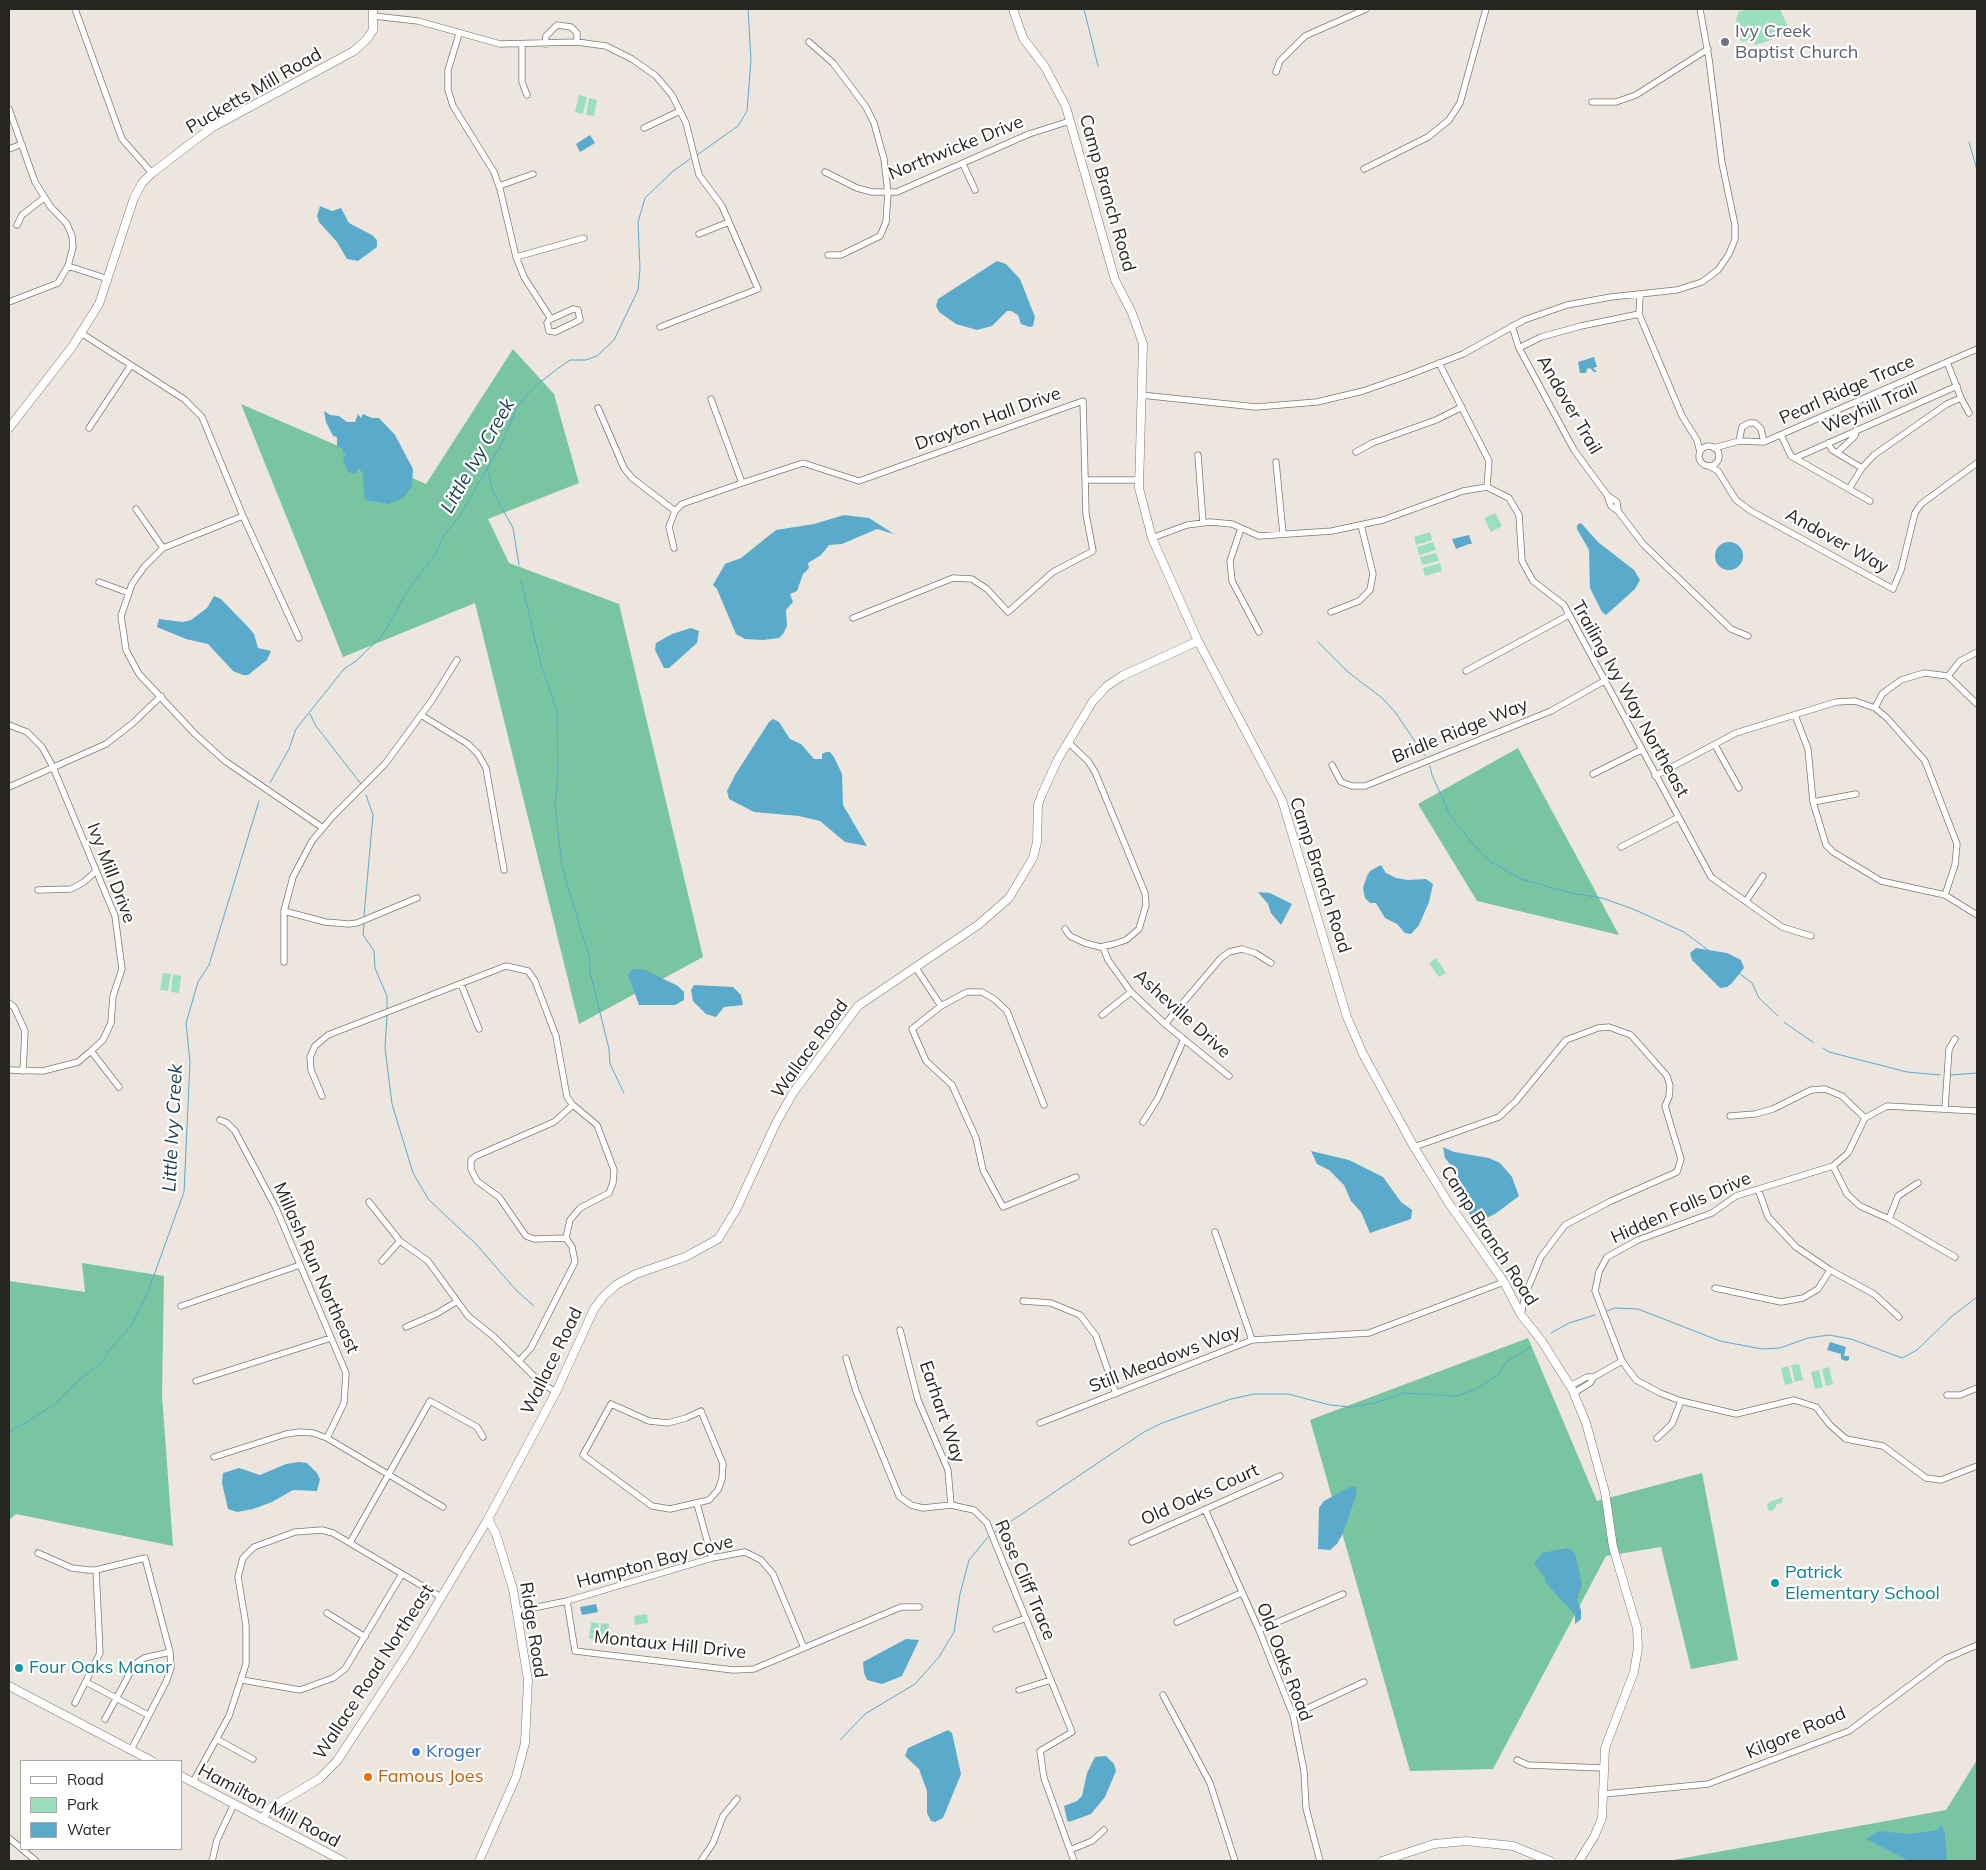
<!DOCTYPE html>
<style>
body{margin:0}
#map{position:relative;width:1986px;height:1870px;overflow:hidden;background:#ede6de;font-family:Mulish,sans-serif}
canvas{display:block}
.frame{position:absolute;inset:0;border:10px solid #272522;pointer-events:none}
.legend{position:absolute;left:20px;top:1760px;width:162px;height:90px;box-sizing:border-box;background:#fff;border:1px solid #a9a8a7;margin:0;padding:6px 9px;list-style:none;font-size:15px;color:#272522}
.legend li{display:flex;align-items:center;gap:10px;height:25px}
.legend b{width:25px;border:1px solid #a9a8a7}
</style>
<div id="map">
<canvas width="1986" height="1870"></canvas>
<div class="frame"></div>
<ul class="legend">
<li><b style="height:6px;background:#fff"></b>Road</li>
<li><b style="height:14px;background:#9be0be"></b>Park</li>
<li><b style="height:14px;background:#5aaacc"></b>Water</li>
</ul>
</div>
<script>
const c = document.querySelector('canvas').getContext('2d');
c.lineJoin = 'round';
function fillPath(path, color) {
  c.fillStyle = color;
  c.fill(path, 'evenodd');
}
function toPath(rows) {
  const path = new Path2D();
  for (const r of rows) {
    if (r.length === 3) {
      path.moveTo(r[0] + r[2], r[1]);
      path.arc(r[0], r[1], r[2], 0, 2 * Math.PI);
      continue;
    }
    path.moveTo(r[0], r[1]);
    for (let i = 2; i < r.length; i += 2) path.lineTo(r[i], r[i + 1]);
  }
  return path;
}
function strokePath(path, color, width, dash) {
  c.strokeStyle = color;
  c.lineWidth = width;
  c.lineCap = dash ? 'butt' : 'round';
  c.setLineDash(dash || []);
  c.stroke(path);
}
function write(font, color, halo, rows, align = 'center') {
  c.font = font + ' Mulish,sans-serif';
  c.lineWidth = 4.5;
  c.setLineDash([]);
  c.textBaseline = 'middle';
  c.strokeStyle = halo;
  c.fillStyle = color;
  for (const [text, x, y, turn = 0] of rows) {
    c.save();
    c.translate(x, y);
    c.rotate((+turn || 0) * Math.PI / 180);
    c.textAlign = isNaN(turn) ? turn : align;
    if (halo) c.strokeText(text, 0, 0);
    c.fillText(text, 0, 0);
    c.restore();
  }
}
const green = toPath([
 [1753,9,1780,9,1791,34,1755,45,1752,39,1741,42,1736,19,1739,11],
 [579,95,587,97,583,114,575,112],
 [589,98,597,100,594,116,586,115],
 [1495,513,1502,526,1491,532,1484,518],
 [1430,532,1432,540,1416,545,1414,537],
 [1433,542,1436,550,1419,555,1417,547],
 [1436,553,1439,561,1422,565,1420,557],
 [1440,563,1442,571,1425,576,1423,568],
 [1436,958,1446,973,1439,977,1429,963],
 [163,973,171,974,168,991,160,990],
 [173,974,181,976,179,993,171,992],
 [1799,1364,1803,1380,1795,1382,1791,1365],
 [1788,1366,1793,1383,1785,1385,1781,1368],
 [1829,1367,1833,1384,1826,1386,1822,1369],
 [1819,1370,1823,1387,1815,1389,1811,1372],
 [1783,1497,1782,1503,1777,1504,1774,1510,1769,1511,1767,1506,1769,1502],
 [647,1614,648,1623,635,1625,634,1616],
 [591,1622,599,1623,596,1640,589,1639],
 [601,1623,609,1624,607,1641,599,1640]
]);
const forest = toPath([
 [513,349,554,394,579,483,488,519,509,563,619,604,703,957,579,1024,475,603,343,657,241,404,426,484],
 [1518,748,1619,935,1477,901,1418,804],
 [82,1263,164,1276,162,1395,173,1546,16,1514,9,1520,9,1281,85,1292],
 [1528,1338,1597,1501,1702,1473,1738,1660,1691,1669,1661,1547,1606,1556,1493,1769,1410,1771,1310,1420],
 [1977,1760,1977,1861,1668,1861,1946,1810]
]);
const water = toPath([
 [590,135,595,143,580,152,576,144],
 [320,206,332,211,341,208,349,223,372,235,377,240,377,247,358,261,347,259,337,242,319,222,317,216],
 [997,261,1006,264,1020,279,1035,317,1033,326,1030,327,1021,324,1018,315,1011,311,1007,311,992,326,977,330,956,324,939,312,936,306,938,299],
 [1594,357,1597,367,1593,368,1597,372,1594,372,1590,368,1587,369,1586,373,1580,373,1578,362],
 [324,411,330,415,339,416,347,422,355,422,358,414,361,418,363,414,372,418,379,418,395,435,413,469,412,487,403,498,388,504,366,500,364,496,363,474,359,468,355,474,348,472,343,461,346,453,343,453,343,449,337,447,337,437,333,436,326,422],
 [844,515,869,518,894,534,877,529,842,544,829,545,821,555,808,563,809,568,803,574,797,591,790,594,793,602,786,610,787,626,783,634,779,638,763,640,745,639,736,634,717,589,713,585,725,564,741,558,776,530,814,524],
 [1581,523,1598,542,1634,570,1640,580,1635,589,1606,615,1602,612,1590,588,1589,550,1577,529,1577,525],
 [1469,535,1472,544,1469,544,1456,549,1452,539],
 [1729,556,14],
 [214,596,221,599,249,628,254,634,258,648,271,651,267,660,248,675,243,675,233,671,208,644,186,639,157,627,159,619,183,622,191,620,207,608],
 [691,628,699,631,697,643,669,668,664,668,655,650,656,643,672,634],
 [773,719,779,722,790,739,801,744,814,759,822,759,822,754,826,752,830,752,834,757,842,774,843,805,867,846,845,842,820,821,799,816,754,812,729,799,727,791,735,775,769,722],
 [1381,865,1386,873,1396,878,1408,880,1426,879,1433,884,1429,902,1419,925,1411,934,1405,933,1397,924,1385,918,1376,903,1370,903,1365,898,1363,888,1367,876,1370,871],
 [1258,892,1270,893,1292,904,1281,925,1271,913,1268,904],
 [1696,948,1727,953,1741,960,1744,968,1732,983,1727,987,1720,988,1692,960,1690,953],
 [632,969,645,970,678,986,684,992,684,1000,675,1005,639,1005,628,975],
 [694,985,733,987,741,995,743,1005,724,1007,716,1017,706,1014,693,1001,691,990],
 [1443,1147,1454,1152,1489,1158,1500,1163,1512,1177,1519,1196,1495,1214,1474,1224,1463,1199,1457,1173,1445,1158],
 [1311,1151,1349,1160,1383,1177,1401,1202,1412,1210,1411,1219,1370,1233,1361,1212,1351,1201,1344,1185,1329,1170,1317,1164],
 [1830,1342,1846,1347,1844,1356,1849,1356,1849,1360,1846,1361,1841,1359,1841,1354,1827,1350],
 [299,1462,307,1463,317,1473,320,1479,317,1491,293,1490,272,1502,253,1509,237,1512,228,1509,222,1483,223,1473,239,1468,260,1475,286,1464],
 [1350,1487,1355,1487,1357,1493,1343,1533,1337,1544,1330,1550,1318,1549,1319,1508,1324,1501],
 [1568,1548,1575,1553,1582,1585,1577,1600,1581,1610,1581,1619,1575,1624,1575,1615,1546,1583,1545,1578,1534,1563,1542,1553],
 [596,1604,598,1612,582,1615,580,1607],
 [906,1639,919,1640,902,1676,882,1684,867,1680,864,1673,863,1662],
 [948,1730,952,1733,961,1774,943,1818,935,1822,931,1821,927,1813,927,1791,919,1769,905,1756,908,1748],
 [1106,1756,1114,1764,1116,1771,1105,1797,1091,1814,1069,1822,1067,1820,1064,1806,1077,1801,1082,1796,1087,1773,1095,1757],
 [1941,1824,1945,1833,1947,1861,1909,1861,1866,1839,1879,1831,1909,1834,1938,1830]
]);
const stream = toPath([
 [1084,9,1098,66],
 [1969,142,1977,170],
 [697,155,738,126,747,111,751,60,748,9],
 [487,468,493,492,513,528,519,565],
 [521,580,541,665,557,712,558,773,555,806,562,867,590,960,590,972,609,1049,610,1064,624,1093],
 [1318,642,1348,672,1382,698,1395,712,1425,756],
 [310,714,316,726,361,784],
 [1430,766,1432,775,1450,815,1477,849,1491,862,1521,879,1571,893,1602,898,1633,909,1684,932,1708,950],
 [270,783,289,749,296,729,344,669,356,661,382,636,408,590,436,553,444,535,459,517,501,445,517,407,533,388,557,369,570,360,586,360,597,356,614,340,638,290,640,269,638,222,645,198,672,172,690,159],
 [364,916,373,815,366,795],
 [364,924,363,935,374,951,375,968,387,996,387,1009],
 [1739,973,1752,983,1759,998,1778,1016],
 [387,1016,385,1048,392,1104,413,1173,429,1200,476,1244,516,1290,534,1306],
 [1784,1022,1814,1043],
 [1823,1048,1829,1052,1907,1072,1940,1075],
 [1951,1075,1977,1073],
 [1607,1311,1615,1308,1638,1309,1720,1341,1762,1349,1780,1348,1808,1338,1829,1335,1851,1339,1902,1358,1917,1350,1951,1317,1977,1297],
 [1551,1333,1569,1323,1595,1315],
 [9,1432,29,1421,55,1404,78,1381,102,1362,111,1348,132,1325,149,1289,184,1192,190,1062,186,1023,198,982,209,965,213,952,259,801],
 [995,1532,1144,1432,1162,1423,1231,1399,1254,1394,1288,1394,1330,1405,1351,1407,1375,1403,1404,1393,1456,1396,1476,1389,1498,1375,1507,1361,1531,1347],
 [840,1740,865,1714,915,1684,939,1657,954,1632,960,1594,969,1560,988,1537]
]);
const street = toPath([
 [75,9,122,139,152,173],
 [374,16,418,21,500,44,577,42,606,46,632,59,656,76,672,95,686,123,699,175,722,206,758,289,660,327],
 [459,34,448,70,448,90,453,106,494,172,500,189,516,257,524,277,551,319],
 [809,42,833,63,866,107,874,123,884,159,888,193,886,222,880,236,841,255,828,255],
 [545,44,546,36,557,25,571,27,577,33,577,42],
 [522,45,522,82,527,95],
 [1276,72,1280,61,1305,36,1366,9],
 [1592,102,1616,102,1636,95,1708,49],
 [9,109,35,182,50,206,67,224,72,236,73,247,68,266,58,283,9,302],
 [644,128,680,111],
 [9,149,22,144],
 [963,164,975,190],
 [1364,169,1428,137,1449,120,1460,103,1486,9],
 [825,172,857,188,872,192,897,192,1029,134,1070,121],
 [499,186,533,174],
 [17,225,22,215,44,198],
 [699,234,729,222],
 [516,257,584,238],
 [68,266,108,279],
 [1640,296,1639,314,1682,416,1697,440,1700,452],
 [573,309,578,310,580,320,555,332,549,331,547,323,549,320,573,309],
 [1512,326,1519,348,1574,450,1607,495,1617,502,1618,511,1611,506,1607,495],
 [81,333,184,399,202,417,243,516,299,638],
 [1519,348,1541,337,1581,326,1639,314],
 [1439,363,1489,461,1487,487],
 [1141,395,1256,407,1317,402,1363,391,1406,376,1463,354,1524,320,1567,305,1611,297,1677,290,1702,282,1718,270,1729,254,1735,239,1735,225,1722,163,1709,59,1700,9],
 [1961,398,1969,413],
 [711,399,742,483],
 [598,408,624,468,632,478,675,511],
 [89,428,131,365],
 [1781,435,1791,456,1870,501],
 [1739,441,1742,427,1749,423,1755,423,1761,429,1764,442],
 [1828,443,1832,450,1862,468],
 [1709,456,10],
 [1714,448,1739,441,1764,442,1977,349],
 [1356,452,1372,443,1436,420,1462,407],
 [1838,452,1855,436,1856,430],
 [1198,455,1203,523],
 [1795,458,1957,386],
 [1276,462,1283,534],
 [1709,466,1718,471,1736,500,1751,511,1893,589,1901,570,1915,513,1921,504,1977,463],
 [1086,480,1140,480],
 [1849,489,1862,468,1874,455,1947,404,1961,398,1947,362],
 [136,509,163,548],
 [1618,511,1643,544,1731,629,1748,636],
 [243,516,163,548,144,567,132,584,121,616,126,650,139,674,195,734,225,761,323,828],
 [1241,528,1230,561,1232,581,1259,632],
 [1152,538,1187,525,1210,522,1232,524,1259,536,1332,531,1383,520,1463,491,1487,487,1509,498,1519,515,1522,561,1533,581,1564,605,1711,877,1782,927,1811,936],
 [674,548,669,527,675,511,682,504,742,483,803,463,859,481,1083,401,1086,514,1093,551,1053,572,1008,612,987,589,972,579,953,578,853,618],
 [99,582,129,593],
 [1331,612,1359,601,1370,590,1373,574,1361,525],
 [1466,671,1569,615],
 [1948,676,1960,661,1977,652],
 [1875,708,1882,694,1901,680,1924,673,1948,676,1977,704],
 [421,715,468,744,478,754,486,768,504,870],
 [1795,715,1808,749,1813,802,1826,845,1833,852,1881,881,1945,895,1977,915],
 [9,725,27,732,42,747,53,767,115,916,122,969,113,996,111,1023,103,1040,91,1051,78,1062,43,1071,9,1070],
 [1715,745,1739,788],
 [1332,765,1341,782,1352,786,1365,786,1551,711,1604,681],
 [1593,774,1641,750],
 [1655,776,1736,733,1836,702,1855,701,1875,708,1887,718,1925,761,1957,844,1955,865,1945,895],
 [9,787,106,744,133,723,161,696],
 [1813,802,1856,794],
 [1621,847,1677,818],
 [38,890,71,889,84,882,96,871],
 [1746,901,1763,876],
 [284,911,325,922,349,924,357,923,417,898],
 [1065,929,1070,936,1085,943,1100,947,1114,944,1126,940,1139,929,1146,905,1145,893,1095,772,1088,761,1069,743],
 [1103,947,1108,960,1131,992,1165,1024,1229,1076],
 [284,962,284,911,293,877,312,841,333,816,385,764,432,700,457,660],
 [916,968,941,1006],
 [461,984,479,1029],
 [9,1003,14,1007,25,1031,23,1071],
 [1102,1015,1131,992],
 [1165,1024,1221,958,1229,952,1242,949,1255,953,1271,963],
 [91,1051,119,1087],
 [322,1096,311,1070,310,1057,315,1046,328,1035,506,966,528,971,535,981,556,1036,567,1097,573,1105,597,1125,614,1170,613,1183,609,1193,580,1208,570,1220,566,1238,572,1247,575,1262,531,1348,519,1361],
 [1044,1105,1007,1011,994,999,982,992,967,992,941,1006,912,1029,926,1061,952,1085,976,1138,983,1170,1003,1207,1076,1177],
 [1945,1108,1949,1049,1955,1039],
 [1977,1111,1887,1106,1865,1118,1848,1153,1833,1166,1736,1196,1712,1213,1638,1240,1607,1257,1599,1272,1595,1291,1622,1361,1636,1380,1660,1393,1681,1401,1736,1414,1794,1400,1816,1407,1830,1425,1846,1439,1883,1446,1926,1478,1941,1480,1977,1466],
 [1730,1116,1755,1114,1773,1109,1811,1090,1825,1089,1842,1096,1865,1118],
 [220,1120,227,1123,235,1131,276,1208,346,1373,344,1403,327,1438],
 [1143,1122,1158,1098,1184,1039],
 [1414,1147,1499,1117,1516,1101,1566,1040,1598,1028,1609,1027,1631,1035,1667,1076,1670,1086,1669,1097,1665,1106,1681,1159,1677,1172,1611,1201,1565,1225,1541,1257,1525,1295,1521,1315],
 [1833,1166,1847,1194,1860,1206,1889,1219,1955,1257],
 [1758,1189,1768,1217,1796,1247,1830,1270,1874,1294,1899,1317],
 [369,1202,400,1241,428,1261,468,1316,494,1337,541,1383,556,1392],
 [1889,1219,1898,1196,1918,1183],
 [1215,1232,1252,1340],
 [566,1238,534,1239,526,1236,499,1197,477,1181,471,1169,471,1160,476,1156,554,1122,573,1105],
 [382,1261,400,1241],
 [1715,1288,1781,1302,1803,1298,1818,1289,1830,1270],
 [1023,1301,1051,1303,1080,1315,1096,1336,1116,1394],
 [181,1306,300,1265],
 [406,1327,436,1314,456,1302],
 [900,1330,918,1400,948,1470,951,1505],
 [846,1358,856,1391,899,1496,911,1505,923,1508,951,1505,974,1510,987,1523,1072,1732,1040,1751,1044,1778,1074,1861],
 [196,1381,331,1338],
 [1570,1386,1587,1377,1594,1377],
 [1574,1393,1590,1383,1594,1377,1622,1361],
 [1947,1395,1960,1395,1977,1388],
 [611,1404,649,1421,668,1423,686,1418,701,1411,723,1464,722,1479,718,1490,709,1500,670,1509,652,1506,583,1455,611,1404],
 [1040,1423,1252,1340,1369,1333,1504,1282],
 [1657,1438,1672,1424,1681,1401],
 [214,1457,286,1434,300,1432,313,1433,327,1438,443,1507],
 [697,1504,712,1558],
 [1205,1509,1259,1630,1293,1715,1304,1771,1306,1808,1320,1861],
 [351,1541,430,1401,477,1427,483,1437],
 [1132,1542,1280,1476],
 [38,1553,72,1568,88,1570,96,1570,145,1558,170,1652,171,1668,166,1682,131,1750],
 [567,1601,575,1651,733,1670,754,1669,901,1607,919,1607],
 [518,1611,567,1601,712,1558,745,1552,761,1560,773,1574,804,1648],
 [327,1613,365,1637],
 [1177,1622,1241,1593],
 [996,1629,1026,1618],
 [1259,1630,1343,1594],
 [242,1680,300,1690,333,1678,345,1669,402,1574],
 [86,1682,148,1715],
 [1019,1690,1051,1680],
 [1163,1695,1210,1783,1235,1861],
 [75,1703,100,1653,96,1570],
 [1293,1715,1364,1682],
 [105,1719,135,1664,144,1658,170,1652],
 [218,1740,253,1759],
 [1517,1760,1528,1765,1603,1768],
 [193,1782,229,1716,246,1664,246,1625,238,1577,243,1558,254,1547,295,1532,322,1530,333,1533,441,1597],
 [1604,1794,1708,1784,1849,1731,1945,1659,1977,1645],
 [9,1838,36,1861],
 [1070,1850,1092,1841,1104,1830],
 [212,1861,217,1840,234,1804],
 [701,1861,713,1843,723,1816,737,1799]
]);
const secondary = toPath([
 [1013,9,1023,38,1045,67,1066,107,1115,280,1132,313,1143,344,1139,488,1152,538,1198,641,1282,800,1347,1017,1363,1054,1414,1147,1448,1202,1504,1282,1521,1315,1541,1340,1572,1389,1586,1423,1605,1492,1613,1547,1637,1628,1638,1648,1634,1672,1605,1748,1602,1818,1594,1837,1579,1861],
 [9,428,72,347,99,304,134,198,142,183,152,173,211,128,354,51,367,39,373,30,373,9],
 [9,1686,152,1761],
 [181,1776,343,1861],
 [262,1819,270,1808,319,1779,337,1761,409,1651,488,1519,556,1392,594,1309,603,1297,616,1285,636,1274,685,1257,718,1239,736,1210,776,1123,793,1093,858,1006,978,925,1009,898,1033,858,1037,842,1038,805,1042,794,1058,759,1093,701,1107,686,1122,676,1198,641],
 [479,1861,516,1777,525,1743,528,1680,513,1589,496,1534,488,1519],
 [1382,1861,1434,1844,1466,1841,1513,1846,1550,1861]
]);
const markers = [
 [1725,42,5,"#6b7280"],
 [1775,1583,5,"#0f9aa8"],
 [19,1668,5,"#0f9aa8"],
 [416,1752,5,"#3f7fe0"],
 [368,1777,5,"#e8710a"]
];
const worshipNames = [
 ["Ivy Creek",1735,32],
 ["Baptist Church",1735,53]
];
const streetNames = [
 ["Pucketts Mill Road",254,91,-30],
 ["Northwicke Drive",956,148,-22],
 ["Camp Branch Road",1107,193,74],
 ["Pearl Ridge Trace",1847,390,-24],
 ["Andover Trail",1569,405,60],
 ["Weyhill Trail",1870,408,-24],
 ["Drayton Hall Drive",988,419,-20],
 ["Andover Way",1837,541,29],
 ["Trailing Ivy Way Northeast",1630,699,61],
 ["Bridle Ridge Way",1460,731,-22],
 ["Ivy Mill Drive",111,873,69],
 ["Camp Branch Road",1320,875,72],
 ["Asheville Drive",1182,1014,42],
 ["Wallace Road",810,1049,-54],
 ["Hidden Falls Drive",1681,1208,-24],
 ["Camp Branch Road",1489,1236,57],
 ["Millash Run Northeast",316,1268,66],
 ["Still Meadows Way",1165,1359,-21],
 ["Wallace Road",552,1361,-64],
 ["Earhart Way",942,1412,71],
 ["Old Oaks Court",1200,1495,-24],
 ["Hampton Bay Cove",655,1562,-15],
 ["Rose Cliff Trace",1025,1580,67],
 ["Ridge Road",533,1630,81],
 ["Montaux Hill Drive",670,1645,6],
 ["Old Oaks Road",1284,1662,69],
 ["Wallace Road Northeast",374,1672,-57],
 ["Kilgore Road",1796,1733,-23],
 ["Hamilton Mill Road",269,1806,28]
];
const cultureNames = [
 ["Patrick",1785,1573],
 ["Elementary School",1785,1594],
 ["Four Oaks Manor",29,1668]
];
const shopNames = [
 ["Kroger",426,1752]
];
const foodNames = [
 ["Famous Joes",378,1777]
];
const waterNames = [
 ["Little Ivy Creek",478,456,-60],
 ["Little Ivy Creek",173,1128,-87]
];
fillPath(green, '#9be0be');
fillPath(forest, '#79c5a1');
fillPath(water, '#5aaacc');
strokePath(stream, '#5aaacc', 1);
strokePath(street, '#7e7871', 7);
strokePath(secondary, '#7e7871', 9);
strokePath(street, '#fff', 5.5);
strokePath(secondary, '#fff', 8);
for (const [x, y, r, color] of markers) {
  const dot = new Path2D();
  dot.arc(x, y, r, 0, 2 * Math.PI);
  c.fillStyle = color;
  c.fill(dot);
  strokePath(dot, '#fff', 2);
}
write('18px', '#5b616d', '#fff', worshipNames, 'left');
write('18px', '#272522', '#fff', streetNames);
write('18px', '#0d838f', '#fff', cultureNames, 'left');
write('18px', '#366cbe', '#fff', shopNames, 'left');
write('18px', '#c56008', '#fff', foodNames, 'left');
write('italic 19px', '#173c4b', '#fff', waterNames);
</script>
